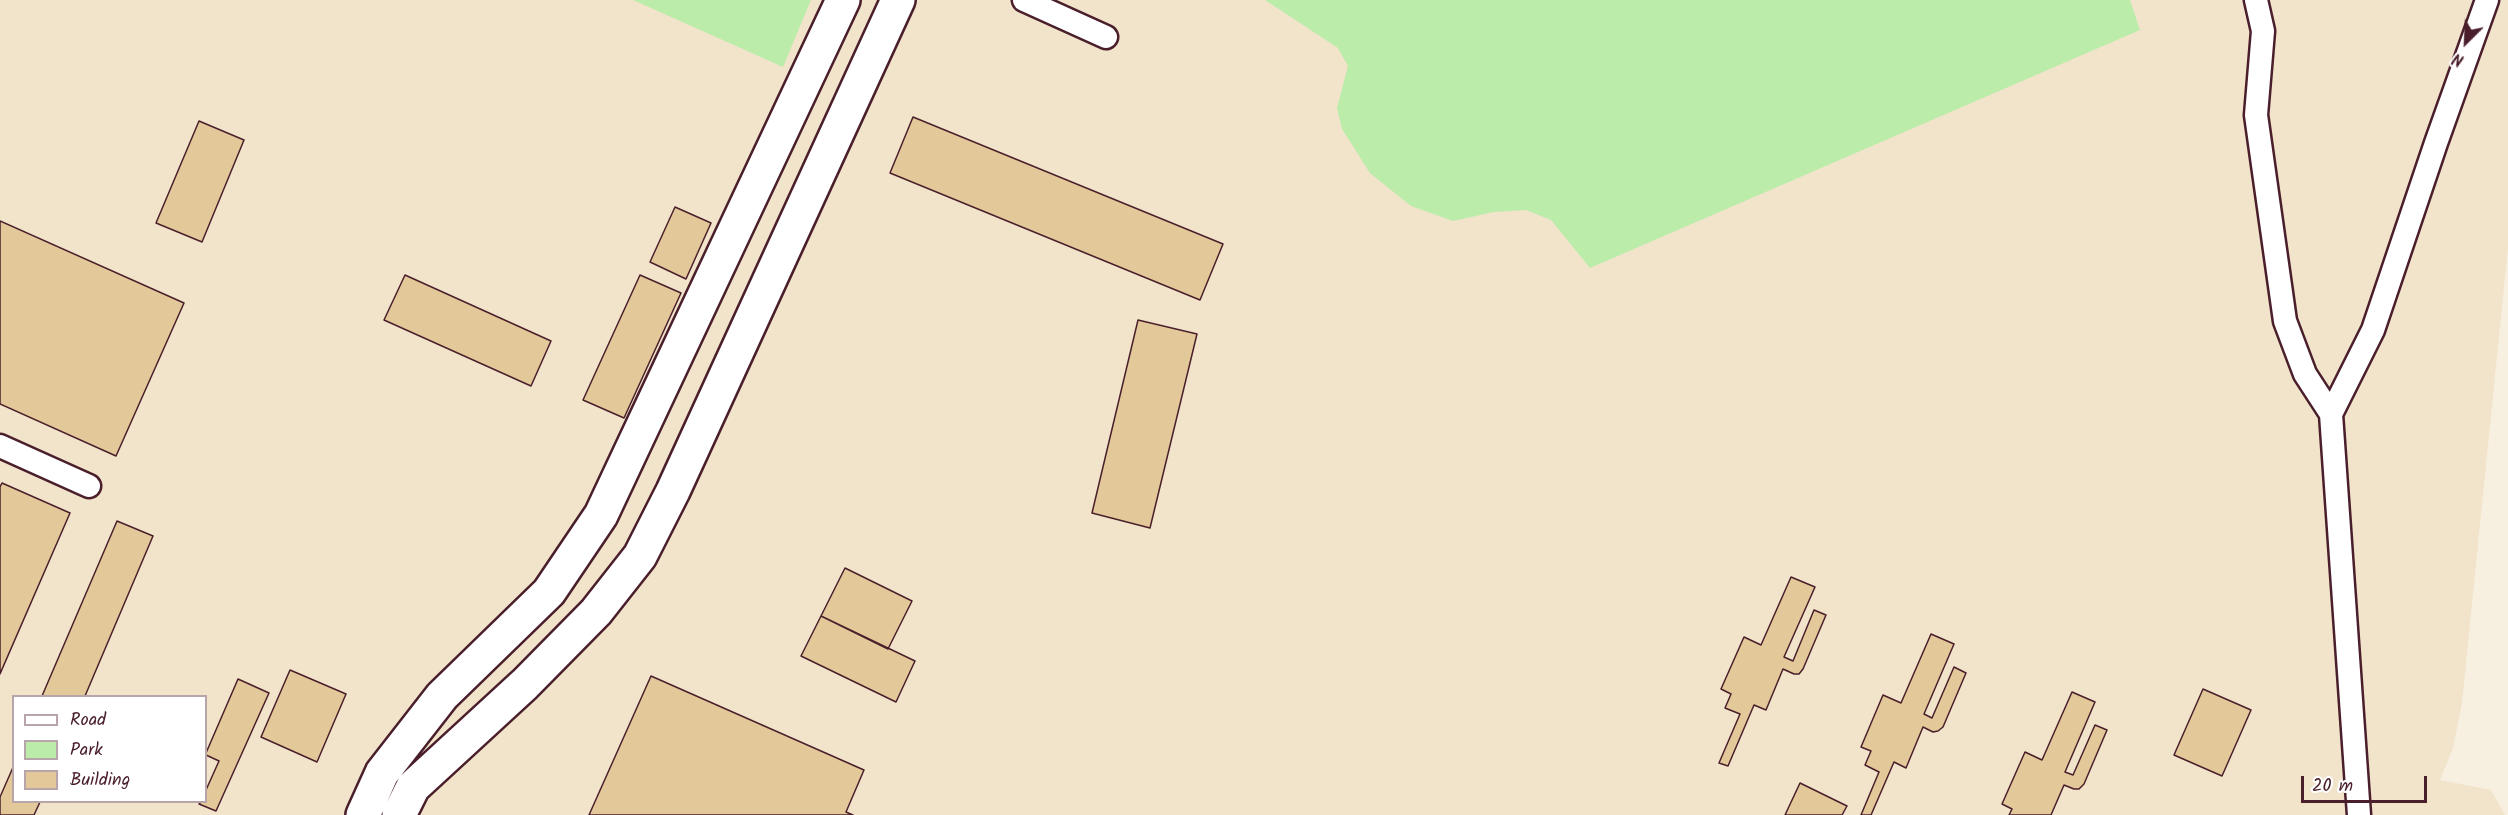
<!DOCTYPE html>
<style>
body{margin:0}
#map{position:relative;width:2508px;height:815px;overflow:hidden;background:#f7efe0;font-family:Kalam,sans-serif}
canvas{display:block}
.legend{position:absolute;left:12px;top:695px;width:195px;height:108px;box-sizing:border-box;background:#fff;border:2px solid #b7a5aa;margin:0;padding:8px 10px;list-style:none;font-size:18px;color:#4a1f2b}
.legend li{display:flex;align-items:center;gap:12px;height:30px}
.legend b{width:30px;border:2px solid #b7a5aa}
.north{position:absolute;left:2436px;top:12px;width:60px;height:60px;-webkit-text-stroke:4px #fff;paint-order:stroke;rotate:204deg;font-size:16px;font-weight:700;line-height:24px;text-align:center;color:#4a1f2b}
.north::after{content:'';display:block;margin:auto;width:21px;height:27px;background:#4a1f2b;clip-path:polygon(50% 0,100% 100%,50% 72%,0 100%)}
.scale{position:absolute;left:2301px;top:776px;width:126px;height:27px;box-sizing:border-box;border:3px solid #4a1f2b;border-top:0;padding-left:8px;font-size:18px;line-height:21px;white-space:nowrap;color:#4a1f2b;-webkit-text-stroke:4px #fff;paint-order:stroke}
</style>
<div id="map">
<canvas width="2508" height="815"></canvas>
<ul class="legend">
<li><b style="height:8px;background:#fff"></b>Road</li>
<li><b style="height:16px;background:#bcecaa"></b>Park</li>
<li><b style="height:16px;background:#e3c999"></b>Building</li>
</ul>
<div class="north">N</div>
<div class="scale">20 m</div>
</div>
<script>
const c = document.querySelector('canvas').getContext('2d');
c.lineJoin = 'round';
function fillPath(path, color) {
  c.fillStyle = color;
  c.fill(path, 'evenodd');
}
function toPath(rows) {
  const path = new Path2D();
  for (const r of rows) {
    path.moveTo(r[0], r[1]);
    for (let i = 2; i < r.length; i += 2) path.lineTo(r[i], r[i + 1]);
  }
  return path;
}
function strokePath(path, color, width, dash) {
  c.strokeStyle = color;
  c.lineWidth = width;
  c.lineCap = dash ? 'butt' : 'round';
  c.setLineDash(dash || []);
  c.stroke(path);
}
const built = toPath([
 [0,0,2508,0,2508,247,2462,703,2453,748,2440,780,2491,790,2505,815,0,815],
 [14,696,206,696,206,802,14,802]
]);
const green = toPath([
 [633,0,811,0,783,67],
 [1265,0,2130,0,2140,30,1590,268,1551,220,1526,210,1494,212,1453,221,1411,206,1370,173,1342,129,1337,108,1348,66,1338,48]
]);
const building = toPath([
 [913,117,1223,244,1200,300,890,173,913,117],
 [199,121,244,140,202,242,156,223,199,121],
 [675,207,711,223,686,279,650,262,675,207],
 [0,221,184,303,116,456,0,404,0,221],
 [405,275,551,341,531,386,384,320,405,275],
 [640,275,681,293,624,418,583,400,640,275],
 [1138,320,1197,334,1150,528,1092,513,1138,320],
 [2,483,70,513,0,674,0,487,2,483],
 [117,521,153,536,85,696,42,696,117,521],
 [845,568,912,601,888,649,821,616,845,568],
 [1791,577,1815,587,1784,657,1793,661,1814,610,1826,615,1803,669,1799,674,1794,674,1783,669,1766,710,1754,705,1728,766,1719,763,1740,714,1725,708,1731,694,1721,689,1744,637,1761,645,1791,577],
 [821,616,915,661,896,702,801,656,821,616],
 [1931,634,1954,644,1924,714,1932,718,1954,667,1966,673,1943,727,1938,731,1933,732,1923,727,1906,768,1894,762,1871,815,1861,815,1879,772,1865,765,1871,751,1861,747,1883,695,1901,703,1931,634],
 [290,670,346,694,317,762,261,737,290,670],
 [651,676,864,770,846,812,853,815,589,815,651,676],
 [238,679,269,693,216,811,199,804,201,802,206,802,206,790,219,761,206,755,206,753,238,679],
 [2203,689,2251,710,2222,776,2174,755,2203,689],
 [2072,692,2095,702,2065,772,2073,775,2095,725,2107,730,2084,784,2079,789,2074,789,2064,785,2051,815,2009,815,2012,809,2002,804,2025,752,2042,760,2072,692],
 [14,765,14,802,40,802,34,815,0,815,0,797,14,765],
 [1800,783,1847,806,1842,815,1785,815,1800,783]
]);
const service = toPath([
 [1024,0,1106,37],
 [2256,0,2263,31,2256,115,2285,321,2305,374,2331,414,2359,815],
 [2331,414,2373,330,2436,143,2487,0],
 [0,446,89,486]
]);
const minor = toPath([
 [363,815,382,773,442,696,549,592,601,515,843,0],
 [399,815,413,787,525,684,596,612,640,556,673,491,898,0]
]);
fillPath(built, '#f1e4cb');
fillPath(green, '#bcecaa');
fillPath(building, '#e3c999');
strokePath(building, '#4a1f2b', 1.5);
strokePath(service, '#4a1f2b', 27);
strokePath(minor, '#4a1f2b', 38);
strokePath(service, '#fff', 22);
strokePath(minor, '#fff', 33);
</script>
